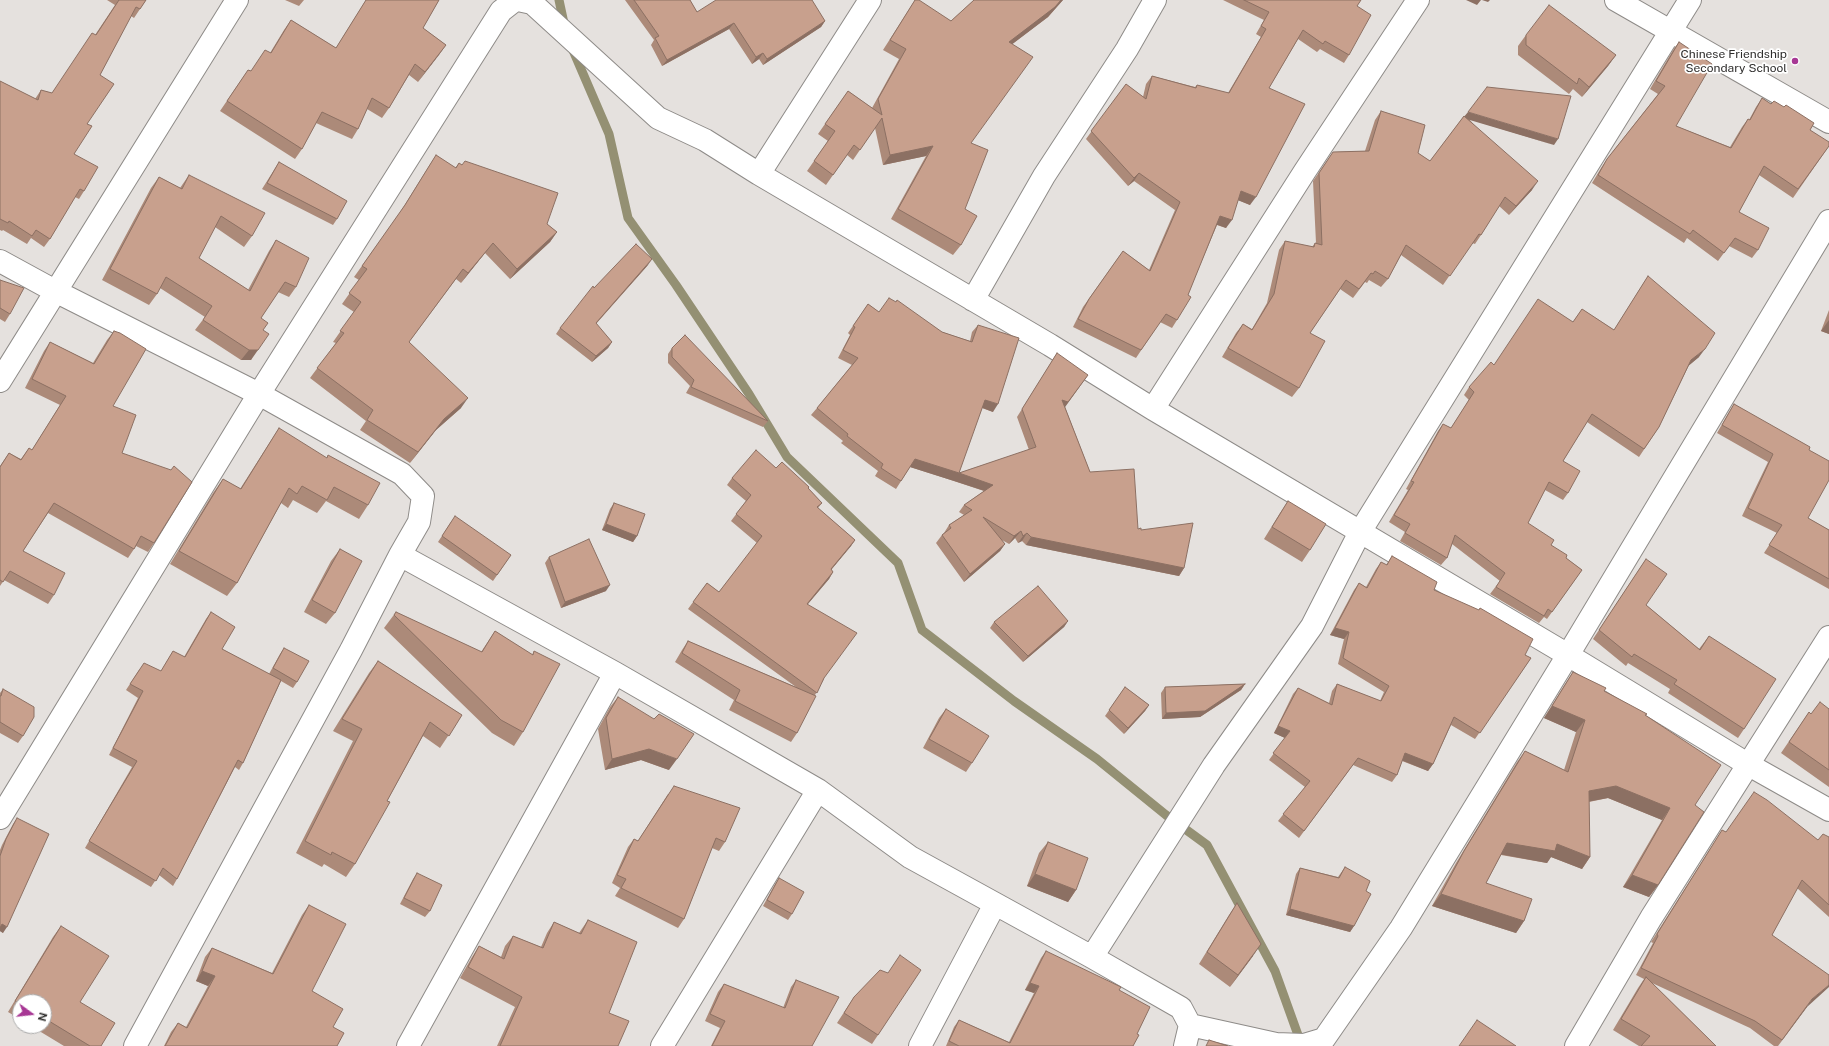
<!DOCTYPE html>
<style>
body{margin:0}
#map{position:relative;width:1829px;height:1046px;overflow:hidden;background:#e5e1de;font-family:"Public Sans",sans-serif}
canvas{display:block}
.north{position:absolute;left:12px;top:994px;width:40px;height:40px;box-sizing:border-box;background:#fff;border:1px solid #ababab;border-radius:50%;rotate:105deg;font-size:11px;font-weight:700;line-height:16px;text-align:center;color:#2e2d2c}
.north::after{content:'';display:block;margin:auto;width:14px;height:18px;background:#a73794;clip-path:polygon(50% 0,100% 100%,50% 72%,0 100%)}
</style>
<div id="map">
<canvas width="1829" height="1046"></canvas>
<div class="north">N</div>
</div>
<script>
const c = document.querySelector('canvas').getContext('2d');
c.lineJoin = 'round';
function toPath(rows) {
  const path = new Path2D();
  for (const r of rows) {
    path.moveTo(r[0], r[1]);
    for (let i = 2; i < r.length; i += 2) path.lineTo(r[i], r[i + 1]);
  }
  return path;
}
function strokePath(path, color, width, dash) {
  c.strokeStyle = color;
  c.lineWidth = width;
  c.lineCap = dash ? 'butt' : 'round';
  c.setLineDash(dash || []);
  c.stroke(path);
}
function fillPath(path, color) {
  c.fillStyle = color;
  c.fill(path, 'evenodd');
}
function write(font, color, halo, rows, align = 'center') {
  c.font = font + ' "Public Sans",sans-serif';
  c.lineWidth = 3.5;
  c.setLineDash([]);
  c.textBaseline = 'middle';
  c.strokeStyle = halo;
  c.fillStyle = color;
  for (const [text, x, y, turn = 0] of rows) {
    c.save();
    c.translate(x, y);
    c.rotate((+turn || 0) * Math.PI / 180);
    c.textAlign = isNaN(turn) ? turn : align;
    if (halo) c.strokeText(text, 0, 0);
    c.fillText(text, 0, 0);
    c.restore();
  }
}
const stream = toPath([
 [559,0,565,28],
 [572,48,609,134,628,218,676,285,749,394,787,457,898,563,922,630,1014,701,1097,759,1166,815,1207,845,1275,971,1298,1035,1300,1046]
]);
const minor = toPath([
 [518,0,532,3,658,118,705,140,759,174,1050,345,1153,409,1568,655,1749,765,1829,810],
 [1616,0,1829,122],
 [759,174,870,0],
 [0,261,55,291,259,394,402,474,423,496,419,522,400,555,351,650,135,1046],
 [973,300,1044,176,1127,49,1155,0],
 [0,381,237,0],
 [1153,409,1305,171,1418,0],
 [400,555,615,673,818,790,910,857,1092,957,1181,1008,1190,1025,1185,1046],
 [0,818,259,394,501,11,515,0],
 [1092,957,1214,765,1312,626,1360,532,1690,0],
 [1190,1025,1276,1044,1304,1045,1324,1039,1401,928,1568,655,1829,221],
 [408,1046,615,673],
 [662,1046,818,790],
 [920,1046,995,904],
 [1576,1046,1651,918,1829,637]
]);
const wall = toPath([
 [107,0,146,0,134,18,131,16,100,75,87,124,74,154,84,191,79,199,75,197,50,239,44,247,31,238,27,244,3,230,2,231,0,230,0,81,35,99,41,90,52,93,95,35,115,5],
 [285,0,304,0,299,6],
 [366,0,439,0,423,28,446,45,418,82,409,75,389,108,382,118,367,109,358,129,352,139,316,123,302,149,295,159,220,111,248,70,251,71,270,53,284,30,291,20,336,48],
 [625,0,690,0,697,12,825,21,821,27,763,65,759,59,752,64,729,29,662,66,651,45,654,40],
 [915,0,951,21,974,0,1063,0,1048,17,1012,44,971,143,965,209,961,245,953,255,891,219,926,156,883,165,875,128,853,160,847,155,826,185,807,171,828,141,818,134,848,91,872,108,899,59,883,50],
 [1223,0,1361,0,1357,6,1349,55,1344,63,1320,49,1317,52,1298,39,1269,88,1250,205,1238,200,1226,228,1217,225,1177,320,1172,328,1160,322,1136,358,1073,327,1083,307,1123,251,1149,270,1175,210,1134,181,1128,186,1086,139,1126,84,1143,97,1146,84,1152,76,1195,87,1197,85,1228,93,1261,37,1256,34,1264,20],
 [1526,35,1616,55,1608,66,1582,97,1573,89,1569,94,1518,55,1518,46],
 [1679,42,1676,126,1730,147,1742,127,1748,119,1749,120,1756,107,1762,98,1810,130,1829,146,1793,198,1759,175,1739,212,1758,250,1752,258,1729,246,1718,261,1687,238,1684,243,1592,183,1601,168,1607,159,1658,94,1650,89,1673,50],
 [1381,111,1418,153,1430,161,1464,116,1554,145,1469,119,1532,190,1509,215,1499,206,1481,235,1475,244,1472,243,1443,285,1401,255,1388,279,1381,287,1369,280,1367,283,1365,282,1353,298,1340,289,1310,333,1299,388,1292,397,1222,357,1236,333,1243,324,1252,329,1267,303,1279,250,1285,241,1312,247,1315,243,1316,243,1313,181,1333,152,1365,151,1375,120],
 [436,155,455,168,459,163,547,224,557,232,550,242,510,279,485,253,461,283,456,279,409,342,461,408,436,430,410,463,360,430,366,421,310,378,336,343,333,342,354,312,342,304,359,280,354,277,399,214,429,166],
 [279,162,337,219,333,225,262,189],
 [189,175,252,236,244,247,215,227,199,258,248,290,269,251,276,240,296,287,289,297,278,292,261,318,263,330,251,360,241,360,195,330,205,317,160,288,157,294,149,305,102,280,151,188,159,177,180,188],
 [648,265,596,324,612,342,608,348,592,362,556,334,560,328,594,288],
 [1648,276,1699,357,1689,365,1659,427,1639,457,1587,422,1563,461,1568,493,1563,500,1545,490,1528,523,1551,545,1566,558,1582,570,1547,619,1544,617,1539,623,1490,594,1500,581,1452,544,1447,558,1441,565,1400,541,1405,532,1389,522,1408,490,1406,489,1438,431,1443,424,1451,428,1469,400,1464,395,1469,387,1494,365,1573,322,1582,309,1614,330],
 [0,280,10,314,5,322,0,319],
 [896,302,942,332,970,341,972,332,978,325,993,412,982,408,954,481,910,467,896,489,875,476,878,471,841,443,843,441,811,415,817,408,852,365,838,358,850,335,848,333,868,304,879,312],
 [1829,310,1829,334,1821,331],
 [114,331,113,406,122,453,154,543,148,552,136,546,128,558,48,513,23,551,54,595,48,604,4,580,0,586,0,466,9,453,21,459,29,448,32,450,60,405,25,388,44,351,50,342,93,363,107,340],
 [672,348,768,421,763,427,686,393,690,386,668,363,668,354],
 [1057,353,1065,407,1090,472,1138,529,1141,530,1184,568,1179,576,1026,545,1022,541,1018,543,1015,538,1009,544,1002,540,1005,544,1000,551,964,582,936,543,942,535,944,533,949,525,964,515,959,512,964,505,984,491,954,481,959,473,1029,450,1017,417],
 [1734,404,1809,450,1808,518,1829,530,1829,589,1764,553,1777,533,1742,516,1768,462,1717,433,1729,412],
 [279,428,368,505,359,519,326,501,317,513,293,500,288,508,281,503,237,583,227,596,170,564,213,493,223,479,240,489,270,442],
 [776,468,808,488,822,503,818,508,855,540,851,546,831,570,833,572,829,579,807,605,824,679,815,695,797,733,791,742,729,710,734,700,675,662,682,650,688,641,796,687,688,609,707,583,719,592,757,543,731,521,746,501,727,485,732,478],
 [1288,501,1310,550,1302,562,1264,539,1280,513],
 [614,503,637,536,633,542,602,530,610,509],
 [451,522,511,555,493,581,438,542],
 [340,549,335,613,326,624,304,612,331,561],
 [1392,556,1434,590,1525,655,1531,658,1475,739,1451,725,1433,764,1428,771,1402,761,1397,775,1392,782,1353,765,1299,838,1278,821,1305,787,1269,760,1285,738,1274,733,1293,694,1298,688,1329,703,1332,691,1337,684,1380,701,1384,692,1338,664,1344,639,1330,635,1354,590,1359,583,1366,587,1376,569,1381,562,1386,565],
 [549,557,606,591,561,608,545,563],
 [1646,559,1646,605,1699,649,1709,636,1744,729,1738,738,1668,693,1670,689,1628,663,1626,666,1593,639],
 [211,612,222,649,269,674,280,654,284,648,297,682,293,688,281,681,243,763,239,770,235,767,177,879,173,886,159,875,151,887,85,848,132,767,109,755,138,698,126,690,139,670,161,671,173,651,184,657,206,619],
 [396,612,481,652,495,631,532,655,534,651,523,732,514,746,492,733,384,628],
 [1068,621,1064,627,1023,662,990,628,994,622],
 [378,661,462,715,440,748,423,736,387,801,355,864,346,877,324,864,322,867,296,853,353,741,333,731,369,673],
 [1573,672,1604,692,1646,716,1695,805,1658,885,1649,897,1623,887,1662,820,1608,798,1589,802,1590,857,1582,869,1551,857,1547,863,1501,855,1486,883,1524,921,1516,933,1432,906,1456,863,1517,762,1525,751,1564,770,1576,732,1544,718,1565,684],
 [1245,684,1241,690,1200,717,1162,719,1161,693,1165,687],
 [1125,687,1149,705,1145,711,1124,734,1105,716],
 [3,689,23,736,18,743,0,733,0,693],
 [618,697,669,770,641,760,605,770,598,729,610,707],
 [946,709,972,763,966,772,923,748,939,718],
 [1829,709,1829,787,1781,753,1809,712,1811,714],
 [668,794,725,842,719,851,712,848,684,919,678,928,615,896,620,888,612,883,628,847,634,839,638,841],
 [17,818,3,933,0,931,0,850,2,845,13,824],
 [1722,830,1726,832,1818,840,1829,837,1829,917,1797,888,1772,935,1807,1007,1778,1046,1774,1046,1750,1028,1652,983,1716,1046,1639,1046,1613,1030,1638,988,1644,979,1636,975,1653,943,1651,942],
 [1048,842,1076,890,1068,902,1027,886,1039,853],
 [1345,867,1366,891,1354,926,1350,932,1286,915,1296,874,1300,868,1338,877],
 [417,873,430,911,425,917,400,904,413,879],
 [779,878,792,914,788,920,763,906,775,884],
 [1237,903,1253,956,1230,987,1199,964,1229,915],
 [309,905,312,991,333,1027,337,1046,164,1046,171,1032,178,1023,186,1027,208,986,196,981,205,957,212,948,272,973,302,915],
 [588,920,609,1013,618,1046,497,1046,515,1007,460,978,472,957,479,946,501,957,505,946,513,936,541,947,547,933,554,922,579,933],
 [61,926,80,1002,101,1046,64,1046,31,1026,44,1026,44,1002,20,1002,20,1019,8,1012,53,937],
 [1046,951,1119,990,1137,1034,1133,1046,946,1046,954,1027,959,1020,1009,1042,1034,993,1025,990,1041,958],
 [888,973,878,1035,872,1044,837,1023,854,997],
 [796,980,812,1046,711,1046,720,1028,705,1021,718,992,724,984,783,1008,791,987]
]);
const shadedWall = toPath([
 [1061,0,1063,0,1048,17,1002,52,1009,42],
 [1466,0,1481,0,1477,5],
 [1482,0,1490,0,1488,2],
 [825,21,821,27,763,65,767,59],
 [734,23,729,29,662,66,667,60],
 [446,45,439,55,418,82,425,72],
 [763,53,759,59,752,64,756,57],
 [1616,55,1608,66,1582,97,1589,87],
 [1468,112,1558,139,1554,145,1463,118],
 [933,146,926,156,883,165,890,155],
 [1139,173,1134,181,1128,186,1134,178],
 [1538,181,1532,190,1509,215,1516,206],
 [1241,191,1256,197,1250,205,1235,199],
 [1220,216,1232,220,1226,228,1215,224],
 [557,232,550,242,510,279,517,269],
 [493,243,461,283,468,273],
 [652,259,648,265,591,329,596,323],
 [1829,320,1829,334,1821,331],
 [612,342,608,348,592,362,596,356],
 [1705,349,1699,357,1686,368,1691,360],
 [249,350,258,350,251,360,241,360],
 [1088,375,1063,410,1062,400],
 [468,398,461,408,436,430,410,463,418,452,444,419],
 [985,400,998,404,993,412,980,407],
 [915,459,959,473,954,481,910,467],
 [959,473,993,485,988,492,954,481],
 [606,524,637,536,633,542,602,530],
 [1021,531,1015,538,1009,544,1014,536],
 [1027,533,1022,541,1018,543,1023,536],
 [1031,537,1184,568,1179,576,1026,545],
 [855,540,851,546,826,576,831,569],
 [1005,544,1000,551,964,582,970,574],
 [833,572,829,579,802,611,807,604],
 [610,585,606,591,561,608,565,602],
 [1068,621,1064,627,1023,662,1028,656],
 [1335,628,1349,632,1344,639,1330,635],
 [1245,684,1241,690,1200,717,1162,719,1166,713],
 [1149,705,1145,711,1124,734,1128,728],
 [1552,706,1585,720,1576,732,1544,718],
 [1278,726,1290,731,1285,738,1274,733],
 [649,749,677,759,669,770,641,760,605,770,612,759],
 [1405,753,1433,764,1428,771,1401,760],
 [1616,786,1670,808,1662,820,1608,798,1581,803,1589,791],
 [1507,843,1557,844,1590,857,1582,869,1551,857,1547,863,1499,854],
 [1035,874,1076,890,1068,902,1027,886],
 [1632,875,1658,885,1649,897,1623,887],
 [1441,894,1524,921,1516,933,1432,906],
 [1290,909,1354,926,1350,932,1286,915],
 [2,924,7,927,3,933,0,931,0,927],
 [1261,944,1253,956,1230,987,1238,975],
 [202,971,215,976,208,986,196,981],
 [1030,983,1039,986,1034,993,1025,990],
 [1829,985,1829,987,1807,1007,1778,1046,1812,999]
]);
const building = toPath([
 [119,0,146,0,140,9,136,7,100,75,114,84,87,124,92,126,74,154,98,167,84,191,80,189,50,239,36,230,32,236,9,221,8,223,0,219,0,81,38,100,41,90,52,93,92,33,96,35,119,0],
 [366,0,439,0,423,28,446,45,425,72,415,64,389,108,372,98,358,129,322,112,302,149,227,101,248,70,251,71,265,50,271,53,291,20,336,48,366,0],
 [634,0,690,0,697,12,716,0,812,0,825,21,767,59,763,53,756,57,734,23,667,60,655,38,659,36,634,0],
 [915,0,919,0,951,21,974,0,1061,0,1055,7,1009,42,1033,57,971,143,988,150,965,209,977,216,961,245,898,209,933,146,890,155,882,118,860,150,854,145,833,175,814,161,835,131,825,124,848,91,882,115,878,99,906,49,890,40,915,0],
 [1244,0,1361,0,1357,6,1371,15,1349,55,1325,41,1323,44,1303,30,1269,88,1305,104,1256,197,1241,191,1232,220,1220,216,1188,295,1191,297,1177,320,1166,314,1141,350,1078,319,1089,299,1123,251,1150,271,1180,202,1139,173,1134,178,1091,131,1126,84,1146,99,1152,76,1196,88,1197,85,1229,93,1266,29,1261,26,1269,12,1244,0],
 [1549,5,1616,55,1589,87,1579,78,1577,84,1526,45,1526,35,1549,5],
 [1679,42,1712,64,1676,126,1731,148,1748,119,1750,120,1762,98,1771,104,1774,101,1784,107,1786,105,1814,123,1810,130,1829,142,1829,146,1798,189,1764,166,1739,212,1769,228,1758,250,1735,238,1724,253,1693,230,1690,234,1598,175,1607,159,1665,86,1656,81,1679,42],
 [1487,87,1571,96,1558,139,1468,112,1487,87],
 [1381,111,1425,125,1418,153,1430,161,1464,116,1538,181,1516,206,1505,197,1481,235,1479,234,1450,276,1406,245,1388,279,1375,271,1373,274,1371,273,1359,289,1346,280,1310,333,1325,341,1299,388,1228,348,1243,324,1252,330,1274,294,1285,241,1314,247,1315,243,1322,245,1319,173,1333,152,1369,151,1381,111],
 [436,155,456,168,459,163,462,165,465,161,558,193,547,224,557,232,517,269,493,243,468,273,463,269,409,342,468,398,444,419,418,452,367,420,373,410,317,368,344,333,340,331,361,302,349,293,367,269,362,266,405,205,436,155],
 [279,162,347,201,337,219,267,183,279,162],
 [189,175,265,213,252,236,221,216,199,258,250,291,276,240,309,258,296,287,285,282,261,318,268,323,263,330,269,334,258,350,249,350,203,320,212,306,166,277,157,294,110,269,159,177,182,189,189,175],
 [636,244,652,259,596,323,612,342,596,356,560,328,593,286,594,288,636,244],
 [1648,276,1715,333,1705,349,1691,360,1659,427,1644,449,1592,414,1563,461,1580,471,1568,493,1549,482,1528,523,1554,540,1551,545,1567,555,1566,558,1582,570,1552,612,1548,609,1544,616,1496,587,1505,573,1455,535,1447,558,1405,533,1410,524,1394,515,1414,482,1411,481,1443,424,1451,428,1474,392,1469,387,1491,362,1494,365,1538,299,1573,322,1582,309,1614,330,1648,276],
 [0,280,24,288,10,314,0,308,0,280],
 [889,298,896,302,897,300,942,332,972,342,978,325,1019,338,998,404,985,400,959,473,915,459,901,481,881,468,883,464,847,436,848,434,817,408,858,358,843,350,855,327,853,326,868,304,879,312,889,298],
 [114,331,120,333,146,349,113,406,136,415,122,453,171,470,174,466,192,482,154,543,141,536,134,549,54,503,23,551,65,573,54,595,10,571,3,582,0,580,0,467,9,453,21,460,29,448,32,450,66,396,32,379,50,342,94,364,114,331],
 [685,335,768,421,691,387,694,380,672,357,672,348,685,335],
 [1057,353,1088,375,1068,402,1062,400,1090,472,1134,469,1138,529,1141,528,1141,530,1193,523,1184,568,1031,537,1027,533,1023,536,1021,531,1014,536,983,517,1005,544,970,574,942,535,951,528,949,525,972,510,964,505,993,485,959,473,1036,447,1022,409,1057,353],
 [1734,404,1810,447,1809,450,1829,461,1829,480,1808,518,1829,530,1829,579,1769,545,1782,525,1748,508,1773,454,1722,425,1734,404],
 [279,428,327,458,328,455,380,483,368,505,334,487,327,500,302,486,297,494,289,488,237,583,179,551,223,479,241,489,279,428],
 [756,450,776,468,782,462,809,487,808,488,822,503,817,507,855,540,831,569,833,572,807,604,857,633,824,678,817,693,693,602,707,583,719,592,762,536,736,514,751,495,732,478,756,450],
 [1288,501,1326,524,1310,550,1272,527,1288,501],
 [614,503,645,514,637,536,606,524,614,503],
 [455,516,511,555,497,575,442,536,455,516],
 [589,539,610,585,565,602,549,557,589,539],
 [340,549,362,561,335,613,312,600,340,549],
 [1392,556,1437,582,1434,590,1479,610,1480,608,1533,639,1525,655,1531,658,1480,733,1454,717,1433,764,1405,753,1397,775,1358,758,1304,831,1283,814,1310,781,1273,753,1290,731,1278,726,1298,688,1332,705,1337,684,1381,701,1389,686,1343,658,1349,632,1335,628,1359,583,1367,588,1381,562,1387,565,1392,556],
 [1646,559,1667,574,1646,605,1700,650,1709,636,1776,679,1744,729,1674,684,1677,680,1634,654,1632,657,1599,630,1646,559],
 [1038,586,1068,621,1028,656,994,622,1038,586],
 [211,612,235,627,222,649,281,680,243,763,238,760,177,879,163,868,156,881,89,841,137,761,113,748,143,691,130,684,144,663,161,671,173,651,185,657,211,612],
 [396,612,482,652,495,631,533,655,534,651,560,664,523,732,501,720,394,615,396,612],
 [688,641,816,696,797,733,735,701,740,690,682,653,688,641],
 [284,648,309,661,297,682,273,668,284,648],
 [378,661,462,715,449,736,430,722,387,801,390,802,355,864,332,852,331,855,305,841,362,729,342,719,378,661],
 [1573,672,1606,688,1604,691,1647,714,1645,715,1721,765,1695,805,1704,812,1658,885,1632,875,1670,808,1616,786,1589,791,1590,857,1557,844,1555,851,1507,843,1486,883,1532,899,1524,921,1441,894,1464,851,1525,751,1568,772,1585,720,1552,706,1573,672],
 [1245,684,1205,711,1166,713,1165,687,1245,684],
 [1125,687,1149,705,1128,728,1109,710,1125,687],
 [3,689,34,707,34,717,23,736,0,722,0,696,1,696,3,689],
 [618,697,654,719,659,714,694,734,677,759,649,749,612,759,606,718,618,697],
 [1820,702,1829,709,1829,770,1789,742,1809,712,1811,714,1820,702],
 [946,709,989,736,972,763,929,739,946,709],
 [674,786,740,808,725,842,716,838,684,919,621,888,626,879,617,875,634,839,638,841,674,786],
 [1754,792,1767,800,1818,840,1823,834,1829,837,1829,905,1802,880,1772,935,1829,975,1829,985,1812,999,1782,1040,1755,1021,1641,968,1658,936,1657,934,1722,830,1726,832,1754,792],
 [17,818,49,834,7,927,2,924,0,928,0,856,6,839,17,818],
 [1048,842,1088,858,1076,890,1035,874,1048,842],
 [1345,867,1370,881,1366,891,1371,894,1354,926,1290,909,1300,868,1339,878,1345,867],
 [417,873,442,885,430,911,404,898,417,873],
 [779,878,804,892,792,914,767,900,779,878],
 [1237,903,1261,944,1238,975,1207,952,1237,903],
 [309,905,346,924,312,991,343,1009,333,1027,344,1033,337,1046,165,1046,178,1023,187,1028,215,976,202,971,212,948,273,974,309,905],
 [588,920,637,942,609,1013,629,1021,618,1046,500,1046,522,997,468,967,479,946,504,959,513,936,543,948,554,922,581,934,588,920],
 [61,926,109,956,80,1002,115,1023,101,1046,90,1046,44,1018,44,1002,20,1002,20,1004,15,1001,61,926],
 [1046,951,1121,987,1119,990,1150,1007,1137,1034,1139,1035,1133,1046,959,1046,949,1041,959,1020,1010,1043,1039,986,1030,983,1046,951],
 [900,955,921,970,878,1035,844,1013,854,997,880,970,888,973,900,955],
 [1646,977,1716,1046,1641,1046,1650,1036,1621,1019,1646,977],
 [796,980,839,997,812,1046,712,1046,725,1021,710,1014,724,984,785,1008,796,980],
 [1477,1020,1516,1046,1459,1046,1477,1020],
 [1209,1040,1228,1046,1206,1046,1209,1040]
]);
const markers = [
 [1795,61,4,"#a73794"]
];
const poiNames = [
 ["Chinese Friendship",1787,54],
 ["Secondary School",1787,68]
];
strokePath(stream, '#949073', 9);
strokePath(minor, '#8e8b88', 24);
strokePath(minor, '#fff', 22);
fillPath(wall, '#ac8a79');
fillPath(shadedWall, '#8c7063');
fillPath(building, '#c8a08d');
strokePath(building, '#8c7063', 1);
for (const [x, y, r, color] of markers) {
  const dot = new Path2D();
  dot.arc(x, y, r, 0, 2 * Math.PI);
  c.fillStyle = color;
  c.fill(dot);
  strokePath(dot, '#fff', 1.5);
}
write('12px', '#2e2d2c', '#fff', poiNames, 'right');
</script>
